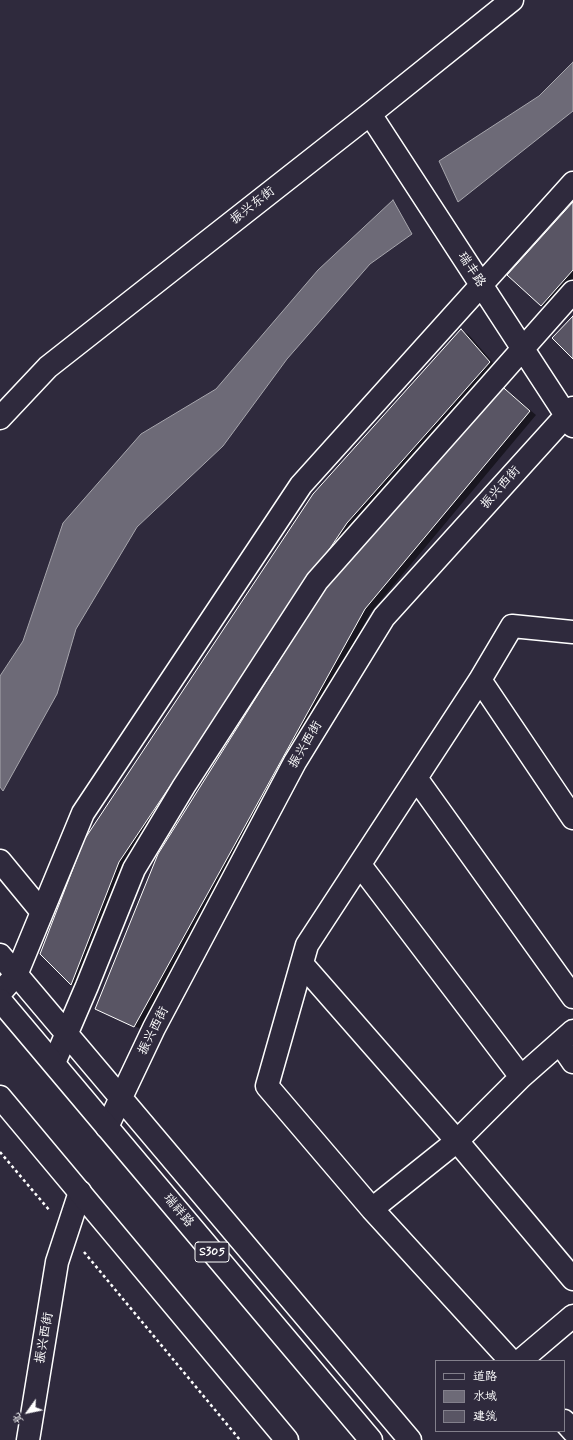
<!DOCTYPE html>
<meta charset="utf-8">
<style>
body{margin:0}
#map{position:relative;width:573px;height:1440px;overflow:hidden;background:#2f2a3d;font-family:Mynerve,"LXGW WenKai TC",sans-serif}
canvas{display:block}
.legend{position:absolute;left:435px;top:1360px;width:130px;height:72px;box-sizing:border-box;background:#2f2a3d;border:1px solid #827f8b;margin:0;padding:5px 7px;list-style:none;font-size:12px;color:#fff}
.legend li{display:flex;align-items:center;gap:8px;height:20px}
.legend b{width:20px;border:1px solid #827f8b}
.north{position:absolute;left:8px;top:1392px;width:40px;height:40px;-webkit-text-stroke:3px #2f2a3d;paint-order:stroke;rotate:237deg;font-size:11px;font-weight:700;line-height:16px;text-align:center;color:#fff}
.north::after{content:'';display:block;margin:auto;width:14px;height:18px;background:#fff;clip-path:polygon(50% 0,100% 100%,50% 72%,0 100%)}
</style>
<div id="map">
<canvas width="573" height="1440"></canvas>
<ul class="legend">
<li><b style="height:5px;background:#2f2a3d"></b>道路</li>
<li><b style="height:11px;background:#6d6a77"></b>水域</li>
<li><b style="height:11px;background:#595564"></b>建筑</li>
</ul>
<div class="north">北</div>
</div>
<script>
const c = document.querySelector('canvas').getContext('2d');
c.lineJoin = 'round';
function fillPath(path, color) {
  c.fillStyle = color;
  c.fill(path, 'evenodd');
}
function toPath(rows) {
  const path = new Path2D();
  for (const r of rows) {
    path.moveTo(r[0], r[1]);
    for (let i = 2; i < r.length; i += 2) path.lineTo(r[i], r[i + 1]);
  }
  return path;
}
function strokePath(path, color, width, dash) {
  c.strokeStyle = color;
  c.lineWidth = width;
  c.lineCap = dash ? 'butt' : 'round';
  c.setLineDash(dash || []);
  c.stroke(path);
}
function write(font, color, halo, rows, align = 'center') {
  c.font = font + ' Mynerve,"LXGW WenKai TC",sans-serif';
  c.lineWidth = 4;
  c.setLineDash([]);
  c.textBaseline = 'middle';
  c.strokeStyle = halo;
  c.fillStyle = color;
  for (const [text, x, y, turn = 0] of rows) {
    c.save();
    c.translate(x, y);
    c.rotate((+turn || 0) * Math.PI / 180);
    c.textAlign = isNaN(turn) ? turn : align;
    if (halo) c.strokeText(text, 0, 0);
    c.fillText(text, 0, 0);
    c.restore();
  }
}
const water = toPath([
 [573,62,573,111,458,202,439,161,539,96,573,62],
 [393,200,412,234,370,264,287,359,223,446,137,527,76,629,57,694,3,791,0,787,0,676,23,641,63,523,141,434,216,389,318,270,393,200]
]);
const shadow = toPath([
 [573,204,573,280,547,308,541,305],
 [461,330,468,334,496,366,353,526,125,866,78,988,72,985,41,954],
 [498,383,536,415,371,612,141,1029,103,1012]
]);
const building = toPath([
 [573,202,573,270,541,306,507,275,573,202],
 [573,316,573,359,552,338,573,316],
 [461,329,490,362,347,523,119,862,71,985,40,954,84,840,313,494,461,329],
 [497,382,530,411,365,609,134,1027,95,1009,158,854,331,578,497,382]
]);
const path = toPath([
 [0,1152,50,1211],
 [84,1252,240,1440]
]);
const minor = toPath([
 [370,114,573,426],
 [0,418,48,367,370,114,512,0],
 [480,680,573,818],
 [416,778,573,997],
 [0,861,42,912],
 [360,865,521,1077],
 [0,955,410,1440],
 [302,964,457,1141,573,1279],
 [0,993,16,975,83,813,301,485,573,183],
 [560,1043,573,1062],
 [54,1063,87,986,134,869,184,786,317,581,573,292],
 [107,1127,154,1028,295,762,384,617,573,408],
 [372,1209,457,1141,521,1077,573,1031],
 [511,1361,372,1209,267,1086,307,945,480,680,512,626,573,632],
 [520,1361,573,1316],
 [564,1421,573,1431],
 [28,1440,57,1262,80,1192]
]);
const major = toPath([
 [0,1000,371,1440],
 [0,1097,287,1440]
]);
const shields = [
 [212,1252,34]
];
const shieldNames = [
 ["S305",212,1252]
];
const streetNames = [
 ["振兴东街",253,206,-38],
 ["瑞丰路",471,270,57],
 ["振兴西街",501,488,-48],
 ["振兴西街",306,745,-59],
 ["振兴西街",154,1031,-63],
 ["瑞祥路",178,1211,50],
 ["振兴西街",45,1338,-80]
];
fillPath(water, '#6d6a77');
strokePath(water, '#a7a6ad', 1);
fillPath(shadow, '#0007');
fillPath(building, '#595564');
strokePath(building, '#fff', 1);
strokePath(minor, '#fff', 25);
strokePath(major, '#fff', 25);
strokePath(path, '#fff', 2.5, [3, 3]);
strokePath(minor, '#2f2a3d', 22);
strokePath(major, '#2f2a3d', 22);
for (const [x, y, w] of shields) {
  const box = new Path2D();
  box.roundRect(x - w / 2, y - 10, w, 20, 3);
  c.fillStyle = '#2f2a3d';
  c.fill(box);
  strokePath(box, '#fff', 1);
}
write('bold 12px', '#fff', null, shieldNames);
write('13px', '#fff', '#2f2a3d', streetNames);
</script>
